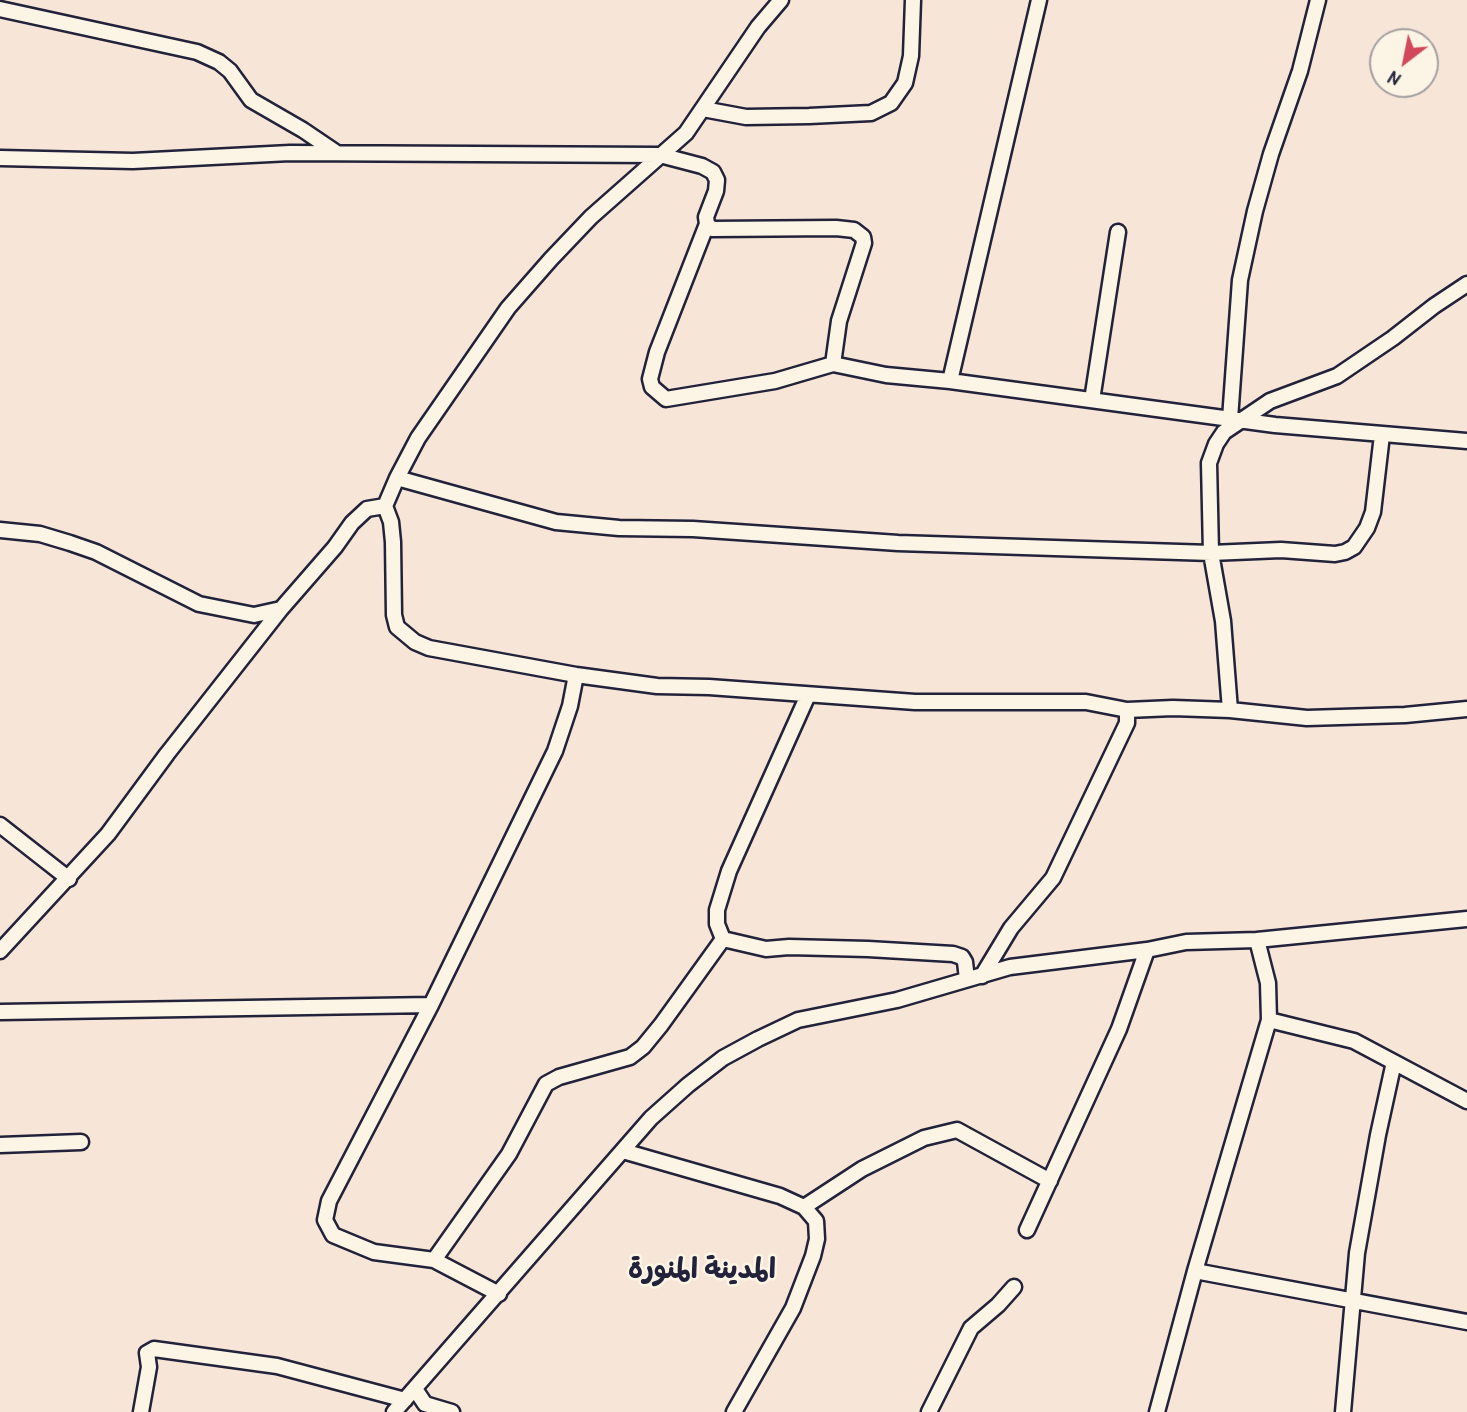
<!DOCTYPE html>
<meta charset="utf-8">
<style>
body{margin:0}
#map{position:relative;width:1467px;height:1412px;overflow:hidden;background:#f7e6d8;font-family:"Patrick Hand",sans-serif}
canvas{display:block}
.north{position:absolute;left:1369px;top:28px;width:70px;height:70px;box-sizing:border-box;background:#fcf5e5;border:2px solid #a5a1a1;border-radius:50%;rotate:212deg;font-size:19px;font-weight:700;line-height:28px;text-align:center;color:#22223b}
.north::after{content:'';display:block;margin:auto;width:24px;height:32px;background:#d1495b;clip-path:polygon(50% 0,100% 100%,50% 72%,0 100%)}
</style>
<div id="map">
<canvas width="1467" height="1412"></canvas>
<div class="north">N</div>
</div>
<script>
const c = document.querySelector('canvas').getContext('2d');
c.lineJoin = 'round';
function toPath(rows) {
  const path = new Path2D();
  for (const r of rows) {
    path.moveTo(r[0], r[1]);
    for (let i = 2; i < r.length; i += 2) path.lineTo(r[i], r[i + 1]);
  }
  return path;
}
function strokePath(path, color, width, dash) {
  c.strokeStyle = color;
  c.lineWidth = width;
  c.lineCap = dash ? 'butt' : 'round';
  c.setLineDash(dash || []);
  c.stroke(path);
}
function write(font, color, halo, rows, align = 'center') {
  c.font = font + ' "Patrick Hand","Playpen Sans Arabic",sans-serif';
  c.lineWidth = 5;
  c.setLineDash([]);
  c.textBaseline = 'middle';
  c.strokeStyle = halo;
  c.fillStyle = color;
  for (const [text, x, y, turn = 0] of rows) {
    c.save();
    c.translate(x, y);
    c.rotate((+turn || 0) * Math.PI / 180);
    c.textAlign = isNaN(turn) ? turn : align;
    if (halo) c.strokeText(text, 0, 0);
    c.fillText(text, 0, 0);
    c.restore();
  }
}
const street = toPath([
 [0,9,197,52,219,62,230,71,251,100,303,130,337,153],
 [703,109,746,117,809,116,871,113,891,103,905,83,911,56,913,0],
 [0,158,133,161,290,153,660,155,702,166,713,172,717,180,716,191,706,217,707,224,712,229,836,228,854,230,863,237,864,243,839,321,833,364,886,375,950,381,1275,425,1467,441],
 [707,224,657,352,650,379,652,387,666,399,775,381,833,364],
 [950,381,1039,0],
 [1092,400,1118,232],
 [1230,419,1240,280,1255,211,1271,154,1300,71,1318,0],
 [1382,435,1373,512,1367,528,1354,547,1345,552,1335,554,1281,550,1211,553,1209,463,1216,444,1224,432,1270,401,1337,376,1393,338,1434,306,1467,284],
 [385,506,391,522,393,542,394,615,397,627,415,642,429,648,576,675,657,686,709,687,915,702,1086,702,1127,710,1173,708,1230,710,1223,621,1211,553,898,543,693,529,619,528,556,522,397,478],
 [0,530,40,534,70,543,96,552,199,604,254,615,281,609,335,547,352,523,367,509,385,506,397,478,418,438,508,308,551,259,591,217,686,133,758,27,781,0],
 [808,695,729,871,717,910,717,924,723,939,766,949,789,947,868,949,953,954,962,957,965,962,967,979],
 [1230,710,1307,718,1405,715,1467,709],
 [0,825,69,879],
 [1257,940,1467,919],
 [0,951,108,834,167,754,281,609],
 [982,976,1011,928,1053,878,1127,723,1127,710],
 [0,1012,431,1005],
 [1269,1020,1354,1041,1467,1101],
 [0,1145,81,1142],
 [623,1151,780,1196,804,1207,816,1221,817,1239,813,1256,793,1308,734,1412],
 [804,1207,862,1169,924,1138,957,1130,1050,1181],
 [1027,1230,1119,1029,1147,950],
 [434,1260,374,1252,333,1235,325,1220,329,1201,431,1005,555,751,570,706,576,675],
 [1195,1271,1467,1322],
 [499,1294,434,1260,509,1154,546,1084,559,1077,630,1057,643,1047,661,1025,723,939],
 [415,1389,425,1404,452,1412],
 [141,1412,149,1367,147,1353,154,1349,277,1366,405,1400],
 [394,1412,651,1118,688,1085,723,1058,758,1039,798,1020,897,1000,1010,967,1147,950,1186,942,1257,940,1268,983,1269,1020,1195,1271,1157,1412],
 [929,1412,971,1328,998,1305,1014,1287],
 [1343,1412,1357,1253,1378,1135,1394,1062]
]);
const neighbourhoodNames = [
 ["المدينة المنورة",702,1271]
];
strokePath(street, '#22223b', 19);
strokePath(street, '#fcf5e5', 14);
write('bold 28px', '#22223b', '#fcf5e5', neighbourhoodNames);
</script>
